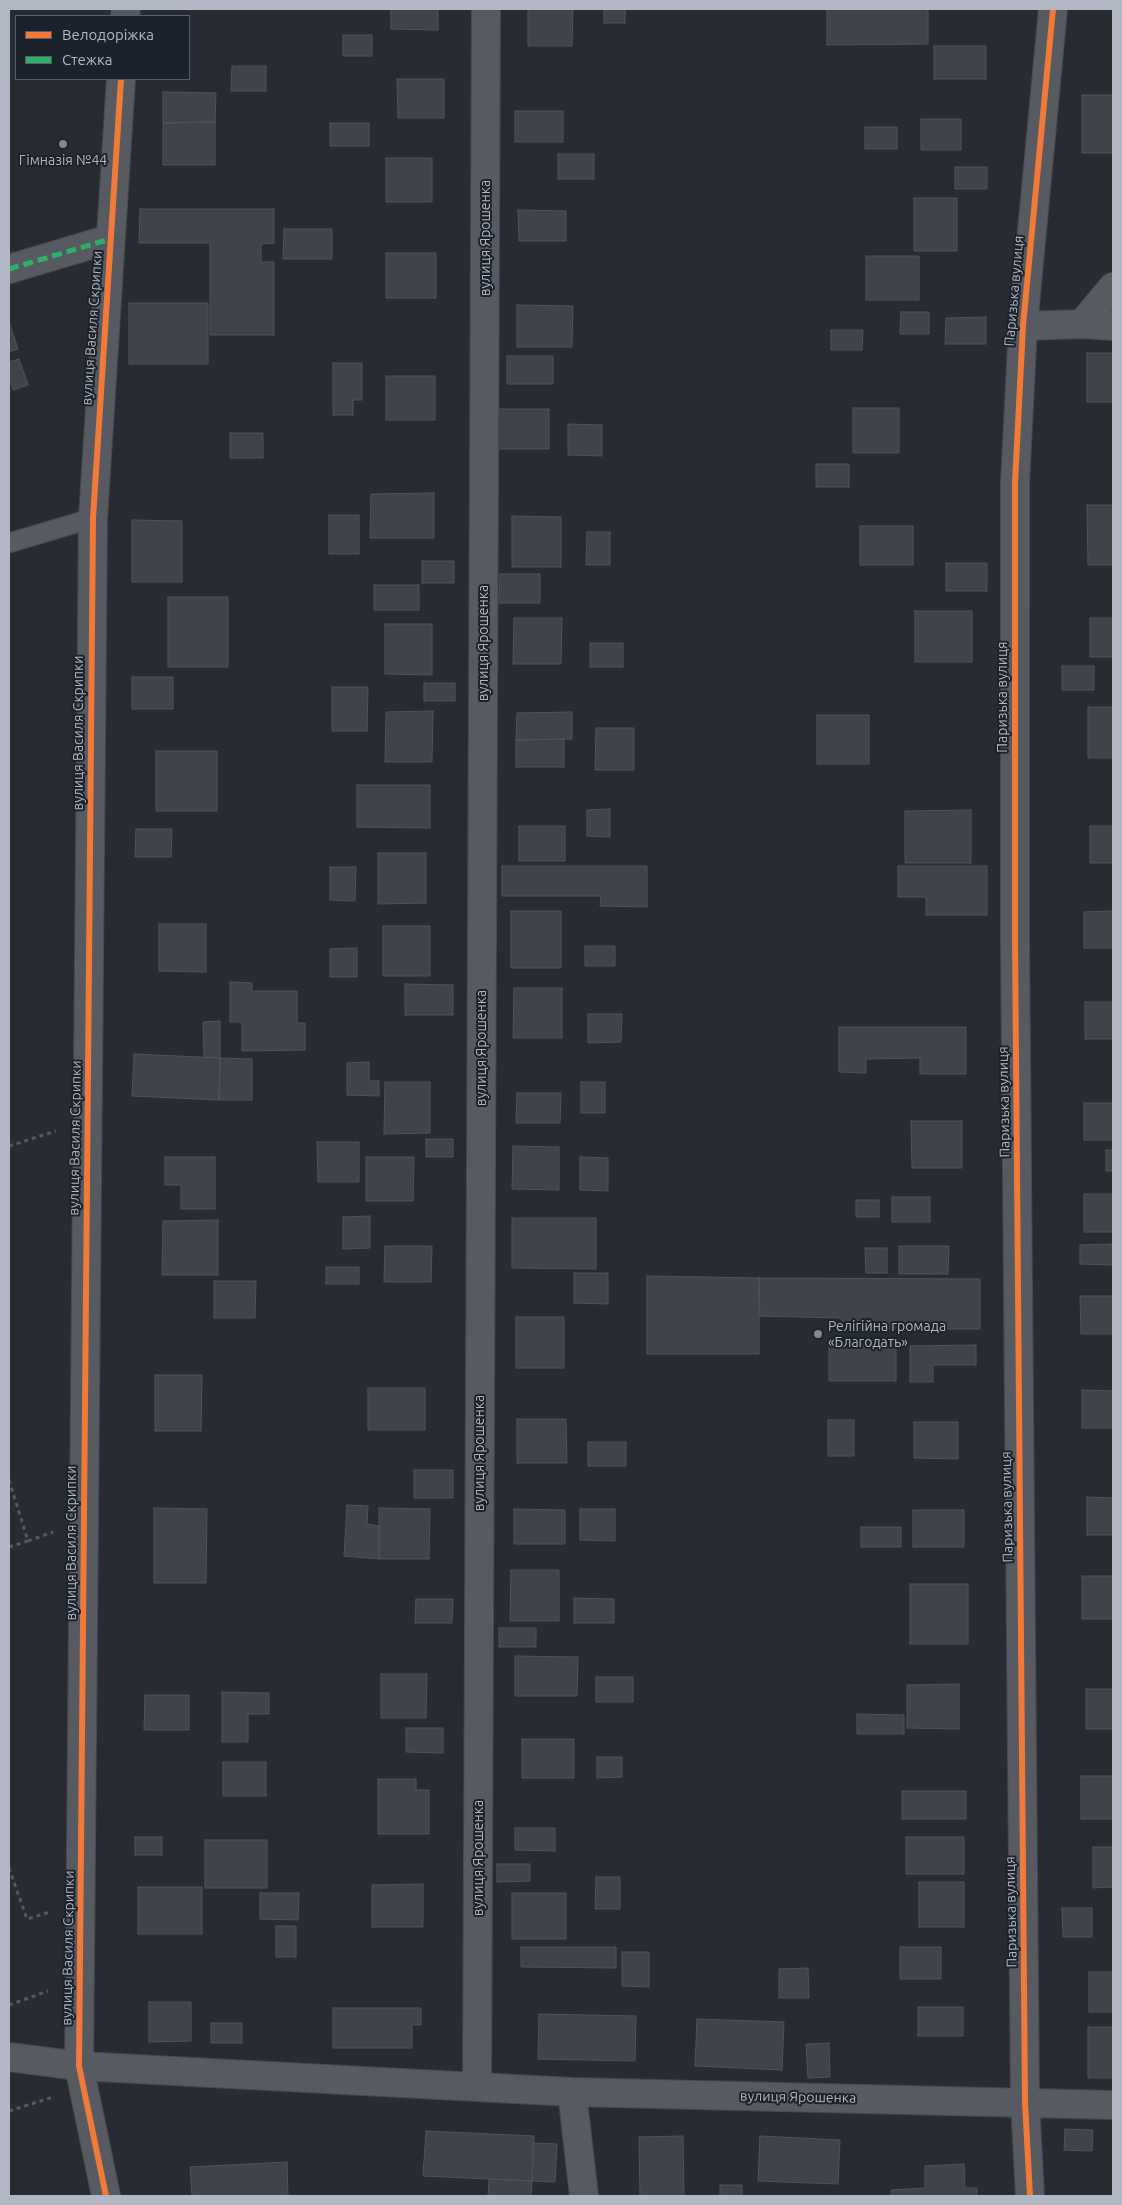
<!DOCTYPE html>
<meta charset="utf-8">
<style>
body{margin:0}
#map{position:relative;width:1122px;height:2205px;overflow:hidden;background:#282c32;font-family:Ubuntu,sans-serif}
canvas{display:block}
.frame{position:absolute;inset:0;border:10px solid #b2b8c3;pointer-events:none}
.legend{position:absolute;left:15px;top:15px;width:175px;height:65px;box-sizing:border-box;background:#1c222c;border:1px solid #585e68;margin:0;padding:6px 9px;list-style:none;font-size:15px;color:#b2b8c3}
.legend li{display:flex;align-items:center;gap:10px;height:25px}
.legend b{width:25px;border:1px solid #585e68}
</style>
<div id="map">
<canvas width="1122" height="2205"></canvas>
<div class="frame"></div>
<ul class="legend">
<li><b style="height:6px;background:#f17a3a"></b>Велодоріжка</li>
<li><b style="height:6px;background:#2db169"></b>Стежка</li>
</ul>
</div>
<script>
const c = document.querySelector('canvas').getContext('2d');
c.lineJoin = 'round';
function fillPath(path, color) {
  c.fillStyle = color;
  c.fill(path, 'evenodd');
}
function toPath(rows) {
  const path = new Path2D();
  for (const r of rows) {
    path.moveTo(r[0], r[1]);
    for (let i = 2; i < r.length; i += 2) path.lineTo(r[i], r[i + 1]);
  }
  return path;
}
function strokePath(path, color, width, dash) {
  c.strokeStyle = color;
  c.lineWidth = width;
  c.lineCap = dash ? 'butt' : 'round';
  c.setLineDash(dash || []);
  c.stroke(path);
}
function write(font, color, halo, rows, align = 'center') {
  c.font = font + ' Ubuntu,sans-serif';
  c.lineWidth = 4;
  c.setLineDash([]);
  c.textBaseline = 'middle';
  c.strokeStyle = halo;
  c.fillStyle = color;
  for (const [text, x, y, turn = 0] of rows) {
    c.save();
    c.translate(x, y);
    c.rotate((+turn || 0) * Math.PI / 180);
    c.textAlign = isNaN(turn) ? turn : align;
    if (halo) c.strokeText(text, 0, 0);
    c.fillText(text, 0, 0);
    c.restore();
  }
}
const building = toPath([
 [391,9,438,9,438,30,391,29,391,9],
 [528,9,573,9,572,46,528,46,528,9],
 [604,9,625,9,625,23,604,23,604,9],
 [827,9,928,9,928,44,827,45,827,9],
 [343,35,372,35,372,56,343,56,343,35],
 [934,46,986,46,986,79,934,79,934,46],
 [232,66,266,66,266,91,231,91,232,66],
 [397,79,444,79,444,118,398,118,397,79],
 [163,92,216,93,215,122,163,123,163,92],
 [1082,95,1113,95,1113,153,1082,153,1082,95],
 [515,111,563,111,563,142,515,142,515,111],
 [921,119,961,119,961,150,921,150,921,119],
 [215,122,215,165,163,165,163,123,215,122],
 [330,123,369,123,369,146,330,146,330,123],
 [865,127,897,127,897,149,865,149,865,127],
 [558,154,594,154,594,179,558,179,558,154],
 [386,158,432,158,432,202,386,202,386,158],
 [955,167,987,167,987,189,955,189,955,167],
 [914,198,957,198,957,251,914,251,914,198],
 [140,209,274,209,274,243,261,244,261,262,274,262,274,335,210,335,210,243,139,243,140,209],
 [518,210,566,211,566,241,519,241,518,210],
 [284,229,332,229,332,259,283,259,284,229],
 [386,253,436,253,436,298,386,298,386,253],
 [866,256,919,256,919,300,866,300,866,256],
 [129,303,208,303,208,364,129,364,129,303],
 [517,305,573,306,572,347,517,347,517,305],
 [901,312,929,312,929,334,900,334,901,312],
 [986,317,986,344,945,344,946,318,986,317],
 [9,322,18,349,9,352,9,322],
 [831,330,863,330,862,350,831,350,831,330],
 [1087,353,1113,353,1113,402,1087,402,1087,353],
 [507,356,553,356,553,384,507,384,507,356],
 [19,359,28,385,13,390,9,377,9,362,19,359],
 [333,363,362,363,362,400,353,400,353,415,333,415,333,363],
 [386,376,435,376,435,420,386,420,386,376],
 [853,408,899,408,899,453,853,453,853,408],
 [496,409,549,409,549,449,496,449,496,409],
 [568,424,602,425,602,456,568,455,568,424],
 [230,433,263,433,263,458,230,458,230,433],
 [816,464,849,464,849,487,816,487,816,464],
 [434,493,434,538,370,538,371,494,434,493],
 [1087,505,1113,505,1113,565,1088,565,1087,505],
 [329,515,359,515,359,554,329,554,329,515],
 [512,516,561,517,561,567,512,567,512,516],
 [132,520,182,521,182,582,132,582,132,520],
 [860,526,913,526,913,565,860,565,860,526],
 [587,532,610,532,610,565,586,565,587,532],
 [422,561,454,561,454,583,422,583,422,561],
 [946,563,987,563,987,591,946,591,946,563],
 [500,574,540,574,540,603,499,603,500,574],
 [374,585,419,585,419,610,374,610,374,585],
 [168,597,228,597,228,667,168,667,168,597],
 [915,611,972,611,972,662,915,662,915,611],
 [514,618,562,618,561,664,513,664,514,618],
 [1090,618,1113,618,1113,657,1090,657,1090,618],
 [385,624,432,624,432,675,385,674,385,624],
 [590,643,623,643,623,667,590,667,590,643],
 [1062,666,1094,666,1094,690,1062,690,1062,666],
 [132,677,173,677,173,709,132,709,132,677],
 [424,683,455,683,455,701,424,701,424,683],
 [332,687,368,687,367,731,332,731,332,687],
 [1088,707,1113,707,1113,758,1088,758,1088,707],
 [433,711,432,762,385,762,386,712,433,711],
 [572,712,572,739,516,740,517,713,572,712],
 [817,715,869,715,869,764,817,764,817,715],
 [596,728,634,728,634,770,595,770,596,728],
 [564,739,564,767,516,767,516,740,564,739],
 [156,751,217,751,217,811,156,811,156,751],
 [357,785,430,785,430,828,357,827,357,785],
 [610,809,610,837,587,836,587,810,610,809],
 [971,810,971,863,905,863,905,811,971,810],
 [519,826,565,826,565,861,519,861,519,826],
 [1090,826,1113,826,1113,863,1090,863,1090,826],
 [136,829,172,829,171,857,135,857,136,829],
 [378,853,426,853,426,903,378,904,378,853],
 [502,866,647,866,647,907,600,906,601,896,502,896,502,866],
 [898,866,987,866,987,915,926,915,926,897,898,897,898,866],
 [330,867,356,867,355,901,330,900,330,867],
 [511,911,561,911,561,968,511,968,511,911],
 [1113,911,1113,948,1084,948,1084,912,1113,911],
 [159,924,206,924,206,972,159,971,159,924],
 [383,926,430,926,430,976,383,976,383,926],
 [585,946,615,946,615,966,585,966,585,946],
 [357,948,357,977,330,977,330,949,357,948],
 [230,982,252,983,252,991,297,991,297,1023,305,1023,305,1050,242,1051,242,1022,230,1022,230,982],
 [405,984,453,985,453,1015,405,1015,405,984],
 [514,988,562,988,562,1038,513,1038,514,988],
 [1085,1002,1113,1002,1113,1039,1085,1039,1085,1002],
 [588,1014,622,1014,621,1042,588,1043,588,1014],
 [220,1021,220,1058,204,1057,203,1022,220,1021],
 [839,1027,966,1027,966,1074,920,1074,920,1058,866,1059,866,1073,839,1072,839,1027],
 [134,1054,220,1058,219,1100,132,1096,134,1054],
 [220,1058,252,1059,252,1100,219,1100,220,1058],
 [369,1062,369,1081,379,1081,379,1096,347,1095,347,1063,369,1062],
 [385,1082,430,1082,430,1133,384,1134,385,1082],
 [581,1082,605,1082,605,1113,581,1113,581,1082],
 [517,1093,561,1093,560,1123,516,1123,517,1093],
 [1084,1103,1113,1103,1113,1140,1084,1140,1084,1103],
 [911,1121,962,1121,962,1168,912,1168,911,1121],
 [426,1139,453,1139,453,1157,426,1157,426,1139],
 [317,1142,359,1142,359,1182,318,1182,317,1142],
 [513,1146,559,1147,559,1190,512,1189,513,1146],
 [1106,1150,1113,1150,1113,1171,1106,1171,1106,1150],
 [165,1157,215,1157,215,1209,181,1209,181,1185,165,1185,165,1157],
 [366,1157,414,1157,413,1201,366,1201,366,1157],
 [580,1157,608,1158,608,1191,580,1190,580,1157],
 [1084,1194,1113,1194,1113,1232,1084,1232,1084,1194],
 [892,1197,930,1197,930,1222,892,1222,892,1197],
 [856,1200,879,1200,879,1217,856,1217,856,1200],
 [370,1216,370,1248,343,1249,343,1217,370,1216],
 [512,1218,596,1218,596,1269,512,1268,512,1218],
 [218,1220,218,1275,162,1275,163,1221,218,1220],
 [1112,1244,1113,1265,1080,1264,1080,1245,1112,1244],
 [385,1246,432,1246,431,1282,384,1282,385,1246],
 [899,1246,949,1246,948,1274,899,1274,899,1246],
 [865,1248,887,1248,887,1273,866,1273,865,1248],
 [326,1267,359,1267,359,1284,326,1284,326,1267],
 [574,1273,608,1273,608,1304,574,1303,574,1273],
 [647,1276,759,1278,759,1354,647,1354,647,1276],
 [759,1278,980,1279,980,1329,842,1329,842,1318,760,1316,759,1278],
 [214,1281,256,1281,255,1318,214,1318,214,1281],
 [1080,1296,1113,1296,1113,1334,1081,1334,1080,1296],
 [516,1317,564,1317,564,1368,516,1368,516,1317],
 [829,1344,896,1344,896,1381,829,1381,829,1344],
 [976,1345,976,1365,933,1365,933,1382,910,1382,910,1346,976,1345],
 [155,1375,202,1375,201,1431,155,1431,155,1375],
 [368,1388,425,1388,425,1430,368,1430,368,1388],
 [1082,1390,1113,1391,1113,1428,1082,1428,1082,1390],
 [517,1419,566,1419,567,1463,517,1463,517,1419],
 [828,1420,854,1420,854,1456,828,1456,828,1420],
 [914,1422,958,1422,958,1459,914,1458,914,1422],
 [588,1442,626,1442,626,1466,588,1466,588,1442],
 [414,1470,453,1470,453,1498,414,1498,414,1470],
 [1087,1497,1113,1498,1113,1535,1087,1535,1087,1497],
 [347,1505,368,1506,367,1524,379,1526,379,1559,344,1556,347,1505],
 [154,1508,207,1509,206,1583,154,1583,154,1508],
 [379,1508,430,1509,429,1559,379,1559,379,1508],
 [514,1509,565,1510,565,1544,514,1544,514,1509],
 [580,1509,615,1509,615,1541,580,1540,580,1509],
 [913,1510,964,1510,964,1547,913,1547,913,1510],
 [861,1527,901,1527,901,1547,861,1547,861,1527],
 [511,1570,559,1570,559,1621,510,1621,511,1570],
 [1082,1576,1113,1576,1113,1619,1082,1619,1082,1576],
 [910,1584,968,1584,968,1644,910,1644,910,1584],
 [574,1598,614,1599,614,1623,574,1623,574,1598],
 [416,1599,453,1599,452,1623,415,1623,416,1599],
 [499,1628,536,1628,536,1647,499,1647,499,1628],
 [515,1656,578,1657,577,1696,515,1696,515,1656],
 [381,1674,427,1674,426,1718,381,1718,381,1674],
 [596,1677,633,1677,633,1702,596,1702,596,1677],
 [959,1684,959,1729,907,1728,907,1685,959,1684],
 [1086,1689,1113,1689,1113,1729,1086,1729,1086,1689],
 [222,1692,269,1693,269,1714,248,1714,248,1742,222,1742,222,1692],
 [145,1695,189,1695,189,1730,144,1730,145,1695],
 [857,1714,904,1715,904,1734,857,1734,857,1714],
 [406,1728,443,1728,443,1753,406,1752,406,1728],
 [522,1739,574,1739,574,1778,522,1778,522,1739],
 [597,1757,622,1757,622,1777,597,1778,597,1757],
 [223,1762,266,1762,266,1796,223,1796,223,1762],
 [1081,1776,1113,1776,1113,1819,1081,1819,1081,1776],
 [378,1779,416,1779,416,1790,429,1790,429,1834,378,1834,378,1779],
 [902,1791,966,1791,966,1819,902,1819,902,1791],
 [515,1828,555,1828,555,1851,515,1850,515,1828],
 [135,1837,162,1837,162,1855,135,1855,135,1837],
 [906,1837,964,1837,964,1874,906,1874,906,1837],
 [205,1840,267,1840,267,1888,205,1888,205,1840],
 [1093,1847,1113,1847,1113,1887,1093,1888,1093,1847],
 [497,1864,530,1864,530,1881,497,1882,497,1864],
 [596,1877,620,1877,620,1909,595,1909,596,1877],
 [919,1882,964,1882,964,1927,919,1927,919,1882],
 [423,1884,423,1927,372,1927,372,1885,423,1884],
 [138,1887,202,1887,202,1934,138,1934,138,1887],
 [260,1893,299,1893,298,1920,260,1919,260,1893],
 [512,1893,566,1893,566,1939,512,1939,512,1893],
 [1062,1908,1092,1908,1092,1937,1063,1937,1062,1908],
 [276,1926,296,1926,296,1957,276,1957,276,1926],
 [521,1947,616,1947,616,1968,521,1967,521,1947],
 [900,1947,941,1947,941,1979,900,1979,900,1947],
 [622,1952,649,1952,649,1987,622,1986,622,1952],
 [808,1968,809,1998,779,1998,779,1969,808,1968],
 [1089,1972,1113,1972,1113,2012,1089,2012,1089,1972],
 [149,2002,191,2002,191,2041,149,2042,149,2002],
 [918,2007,963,2007,963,2036,918,2036,918,2007],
 [333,2008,421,2008,421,2025,412,2025,412,2048,333,2048,333,2008],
 [539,2014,636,2016,635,2061,538,2059,539,2014],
 [697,2019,784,2022,782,2070,695,2066,697,2019],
 [211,2023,242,2023,242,2043,211,2043,211,2023],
 [1088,2027,1113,2027,1113,2078,1088,2078,1088,2027],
 [829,2043,830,2077,808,2078,806,2044,829,2043],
 [1065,2129,1093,2130,1092,2151,1064,2150,1065,2129],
 [426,2131,534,2136,532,2181,423,2176,426,2131],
 [683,2136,684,2196,640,2196,639,2137,683,2136],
 [760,2136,840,2140,838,2184,758,2181,760,2136],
 [533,2143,557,2144,555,2182,532,2181,533,2143],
 [287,2162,288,2196,192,2196,190,2167,287,2162],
 [964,2164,965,2188,977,2188,977,2196,891,2196,891,2190,925,2188,925,2166,964,2164],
 [489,2179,532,2181,531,2196,488,2196,489,2179],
 [720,2185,742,2185,742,2196,720,2196,720,2185]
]);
const path = toPath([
 [9,1146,56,1131],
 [9,1480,28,1541,53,1532],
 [9,1547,28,1541],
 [9,1868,27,1919,50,1912],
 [9,2005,48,1991],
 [9,2111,53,2097]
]);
const lane = toPath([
 [9,543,93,518]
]);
const street = toPath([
 [125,16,126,9],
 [9,269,110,239],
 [1082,324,1113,287],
 [1023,326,1082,324,1113,326],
 [9,2057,79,2066,572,2092,1113,2105],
 [477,2086,486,9],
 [572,2092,584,2196],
 [106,2196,79,2066,93,518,121,79],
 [1030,2196,1025,2102,1015,940,1015,483,1023,326,1053,9]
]);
const quiet = toPath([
 [9,269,110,239]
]);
const cycleway = toPath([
 [106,2196,79,2066,93,518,121,79],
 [1030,2196,1025,2102,1015,940,1015,483,1023,326,1053,9]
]);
const markers = [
 [63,144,5,"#828790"],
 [818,1334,5,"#828790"]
];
const poiNames = [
 ["Гімназія №44",63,160],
 ["Релігійна громада",828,1326,"left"],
 ["«Благодать»",828,1342,"left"]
];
const streetNames = [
 ["вулиця Ярошенка",485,238,-90],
 ["Паризька вулиця",1014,291,-85],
 ["вулиця Василя Скрипки",92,328,-86],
 ["вулиця Ярошенка",483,643,-90],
 ["Паризька вулиця",1002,697,-90],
 ["вулиця Василя Скрипки",78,733,-90],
 ["вулиця Ярошенка",481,1048,-90],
 ["Паризька вулиця",1004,1102,-91],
 ["вулиця Василя Скрипки",75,1138,-89],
 ["вулиця Ярошенка",479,1453,-90],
 ["Паризька вулиця",1007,1507,-91],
 ["вулиця Василя Скрипки",71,1543,-90],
 ["вулиця Ярошенка",478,1858,-90],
 ["Паризька вулиця",1011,1912,-91],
 ["вулиця Василя Скрипки",68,1948,-89],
 ["вулиця Ярошенка",798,2097,1]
];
fillPath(building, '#404349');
strokePath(building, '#4f535a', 1);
strokePath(lane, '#46484d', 21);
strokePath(street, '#46484d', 30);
strokePath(path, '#565a5e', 3, [4, 4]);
strokePath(lane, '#575a61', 19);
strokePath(street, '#575a61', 28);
strokePath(quiet, '#2db169', 5, [10, 5]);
strokePath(cycleway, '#f17a3a', 6);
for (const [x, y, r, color] of markers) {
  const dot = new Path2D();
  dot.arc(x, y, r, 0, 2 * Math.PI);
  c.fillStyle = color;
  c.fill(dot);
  strokePath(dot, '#1c222c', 2);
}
write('14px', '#b2b8c3', '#1c222c', poiNames);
write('14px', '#b2b8c3', '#1c222c', streetNames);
</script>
